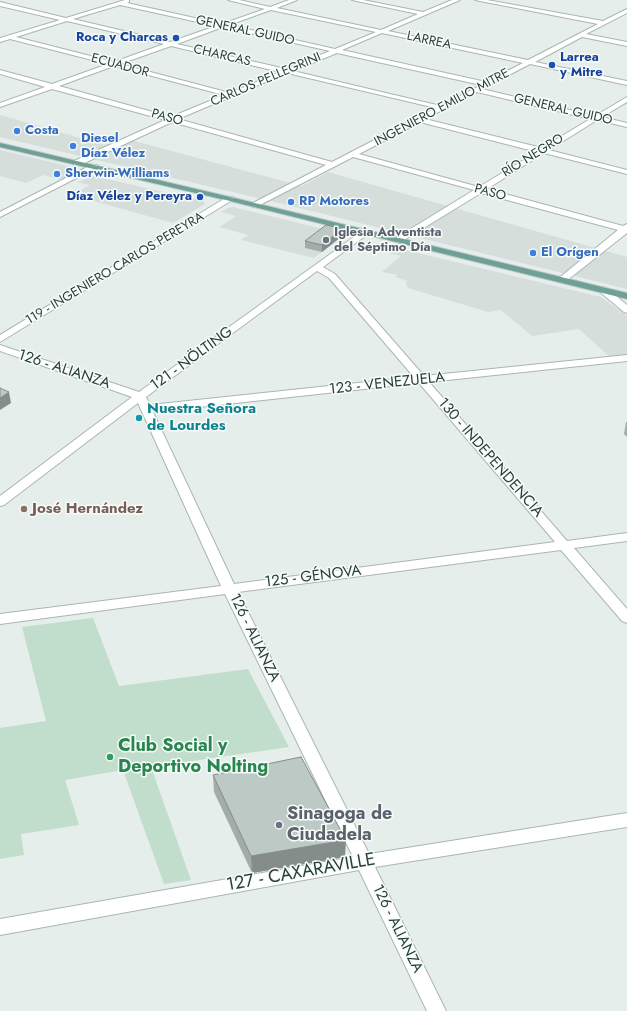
<!DOCTYPE html>
<meta charset="utf-8">
<style>
body{margin:0}
canvas{display:block;background:#e6eeeb}
</style>
<canvas width="627" height="1011"></canvas>
<script>
const c = document.querySelector('canvas').getContext('2d');
c.lineJoin = 'round';
function fillPath(path, color) {
  c.fillStyle = color;
  c.fill(path, 'evenodd');
}
function toPath(rows) {
  const path = new Path2D();
  for (const r of rows) {
    path.moveTo(r[0], r[1]);
    for (let i = 2; i < r.length; i += 2) path.lineTo(r[i], r[i + 1]);
  }
  return path;
}
function strokePath(path, color, width, dash) {
  c.strokeStyle = color;
  c.lineWidth = width;
  c.lineCap = dash ? 'butt' : 'round';
  c.setLineDash(dash || []);
  c.stroke(path);
}
function write(font, color, halo, rows, align = 'center') {
  c.font = font + ' Jost,sans-serif';
  c.lineWidth = 3;
  c.setLineDash([]);
  c.textBaseline = 'middle';
  c.strokeStyle = halo;
  c.fillStyle = color;
  for (const [text, x, y, turn = 0] of rows) {
    c.save();
    c.translate(x, y);
    c.rotate((+turn || 0) * Math.PI / 180);
    c.textAlign = isNaN(turn) ? turn : align;
    if (halo) c.strokeText(text, 0, 0);
    c.fillText(text, 0, 0);
    c.restore();
  }
}
const built = toPath([
 [0,115,105,145,123,138,302,186,328,172,627,257,627,289,283,204,0,137],
 [0,150,76,168,77,172,62,180,43,175,26,183,0,176],
 [94,176,203,201,205,204,173,223,72,195,90,185,77,182],
 [233,207,343,234,343,236,314,258,241,240,248,235,219,227,236,216,221,212,228,208],
 [372,242,601,297,627,316,627,356,611,358,579,329,532,336,501,310,488,312,408,288,406,284,407,281,395,277,398,275,382,272,401,256,363,247]
]);
const green = toPath([
 [93,618,119,686,248,669,289,747,151,767,191,880,164,884,123,770,65,780,79,825,21,834,24,855,0,859,0,728,46,721,22,627]
]);
const minor = toPath([
 [125,0,129,0,129,2,127,3,222,24,265,9,228,0,239,0,270,7,289,0,297,0,277,8,381,30,418,14,352,0,363,0,423,12,452,0,460,0,388,31,528,60,598,24,475,0,487,0,603,21,627,9,627,13,586,34,627,42,627,46,582,37,535,62,627,81,627,85,530,64,482,89,595,116,627,97,627,102,602,117,627,123,627,127,597,120,549,150,627,170,627,174,544,153,487,189,623,226,627,224,627,233,565,282,562,283,559,282,557,280,559,278,618,230,481,193,399,243,396,242,395,240,396,238,474,190,353,157,256,207,253,207,253,203,326,165,172,122,80,165,74,165,74,161,165,120,52,89,0,107,0,103,45,87,0,74,0,70,52,84,108,64,10,39,0,42,0,38,60,20,0,6,0,2,66,18,125,0],
 [120,5,216,26,170,42,73,19,120,5],
 [271,10,376,32,335,49,229,25,271,10],
 [67,21,164,44,114,62,16,37,67,21],
 [223,27,330,51,286,69,177,44,223,27],
 [382,33,523,63,486,82,342,50,382,33],
 [171,46,280,72,230,93,120,64,171,46],
 [337,53,481,85,441,106,293,71,337,53],
 [114,66,224,95,171,117,59,86,114,66],
 [287,73,436,108,332,162,178,119,287,73],
 [477,92,590,119,542,148,425,119,477,92],
 [420,122,537,152,479,187,359,154,420,122],
 [91,165,97,165,98,167,0,217,0,212,91,165],
 [227,197,233,197,234,199,0,342,0,335,227,197],
 [365,229,368,230,369,232,368,234,323,267,335,274,424,376,627,355,627,361,429,382,567,541,627,533,627,541,574,548,627,609,627,623,622,621,561,550,238,592,369,854,627,813,627,827,375,867,446,1011,427,1011,359,870,0,935,0,919,353,857,225,594,0,624,0,614,221,586,138,403,4,505,0,506,0,496,132,397,0,351,0,345,139,392,365,229],
 [317,271,329,278,414,377,150,405,146,397,317,271],
 [419,383,555,542,234,584,153,412,419,383],
 [603,287,606,288,627,305,627,313,624,312,600,292,598,290,603,287]
]);
const major = toPath([
 [0,143,230,197,627,293,627,299,230,201,0,147,0,143]
]);
const wall = toPath([
 [342,236,322,252,305,248,305,241],
 [626,422,627,422,627,437,624,434],
 [213,775,345,857,252,873,214,792]
]);
const shadedWall = toPath([
 [342,229,342,236,322,252,322,245],
 [9,392,11,403,0,410,0,398],
 [346,840,345,857,252,873,251,856]
]);
const building = toPath([
 [326,225,342,229,322,245,305,241,326,225],
 [0,388,9,392,0,398,0,388],
 [301,757,346,840,251,856,213,775,301,757]
]);
const markers = [
 [176,38,4,"#1a4fb4"],
 [552,65,4,"#1a4fb4"],
 [17,131,4,"#3f7fe0"],
 [73,146,4,"#3f7fe0"],
 [57,174,4,"#3f7fe0"],
 [200,197,4,"#1a4fb4"],
 [291,202,4,"#3f7fe0"],
 [326,240,4,"#6b7280"],
 [533,253,4,"#3f7fe0"],
 [139,418,4,"#0f9aa8"],
 [24,509,4,"#8d6e63"],
 [110,757,4,"#2e9e5b"],
 [279,825,4,"#6b7280"]
];
const farStreetnames = [
 ["GENERAL GUIDO",245,31,12],
 ["LARREA",429,41,12],
 ["CHARCAS",222,56,13],
 ["ECUADOR",120,66,15],
 ["CARLOS PELLEGRINI",266,80,-23],
 ["INGENIERO EMILIO MITRE",442,108,-28],
 ["GENERAL GUIDO",563,110,13],
 ["PASO",167,118,15],
 ["RÍO NEGRO",533,156,-32],
 ["PASO",490,193,15],
 ["119 - INGENIERO CARLOS PEREYRA",115,269,-31]
];
const farTransitnames = [
 ["Roca y Charcas",168,38],
 ["Larrea",560,58,"left"],
 ["y Mitre",560,73,"left"],
 ["Díaz Vélez y Pereyra",192,197]
];
const farShopnames = [
 ["Costa",25,131],
 ["Diesel",81,139],
 ["Díaz Vélez",81,154],
 ["Sherwin-Williams",65,174],
 ["RP Motores",299,202],
 ["El Orígen",541,253]
];
const farWorshipnames = [
 ["Iglesia Adventista",334,233],
 ["del Séptimo Día",334,248]
];
const streetNames = [
 ["121 - NÖLTING",192,359,-36],
 ["126 - ALIANZA",64,370,18],
 ["123 - VENEZUELA",387,384,-6],
 ["130 - INDEPENDENCIA",490,458,49],
 ["125 - GÉNOVA",313,577,-7],
 ["126 - ALIANZA",254,638,64],
 ["126 - ALIANZA",397,929,64]
];
const cultureNames = [
 ["Nuestra Señora",147,409],
 ["de Lourdes",147,426]
];
const educationNames = [
 ["José Hernández",32,509]
];
const nearLeisurenames = [
 ["Club Social y",118,747],
 ["Deportivo Nolting",118,768]
];
const nearWorshipnames = [
 ["Sinagoga de",287,815],
 ["Ciudadela",287,836]
];
const nearStreetnames = [
 ["127 - CAXARAVILLE",301,873,-10]
];
fillPath(built, '#d5deda');
fillPath(green, '#c1ddcb');
strokePath(minor, '#a9b6b2', 2);
strokePath(major, '#c2c9c8', 2);
fillPath(minor, '#fff');
fillPath(major, '#6ea096');
fillPath(wall, '#a2ada9');
fillPath(shadedWall, '#848d89');
fillPath(building, '#bcc9c4');
strokePath(building, '#848d89', 1);
for (const [x, y, r, color] of markers) {
  const dot = new Path2D();
  dot.arc(x, y, r, 0, 2 * Math.PI);
  c.fillStyle = color;
  c.fill(dot);
  strokePath(dot, '#f7fbf9', 1.5);
}
write('13px', '#263f3a', '#f7fbf9', farStreetnames);
write('bold 13px', '#164399', '#f7fbf9', farTransitnames, 'right');
write('bold 13px', '#366cbe', '#f7fbf9', farShopnames, 'left');
write('bold 13px', '#5b616d', '#f7fbf9', farWorshipnames, 'left');
write('15px', '#263f3a', '#f7fbf9', streetNames);
write('bold 15px', '#0d838f', '#f7fbf9', cultureNames, 'left');
write('bold 15px', '#785e54', '#f7fbf9', educationNames, 'left');
write('bold 18px', '#27864d', '#f7fbf9', nearLeisurenames, 'left');
write('bold 18px', '#5b616d', '#f7fbf9', nearWorshipnames, 'left');
write('18px', '#263f3a', '#f7fbf9', nearStreetnames);
</script>
